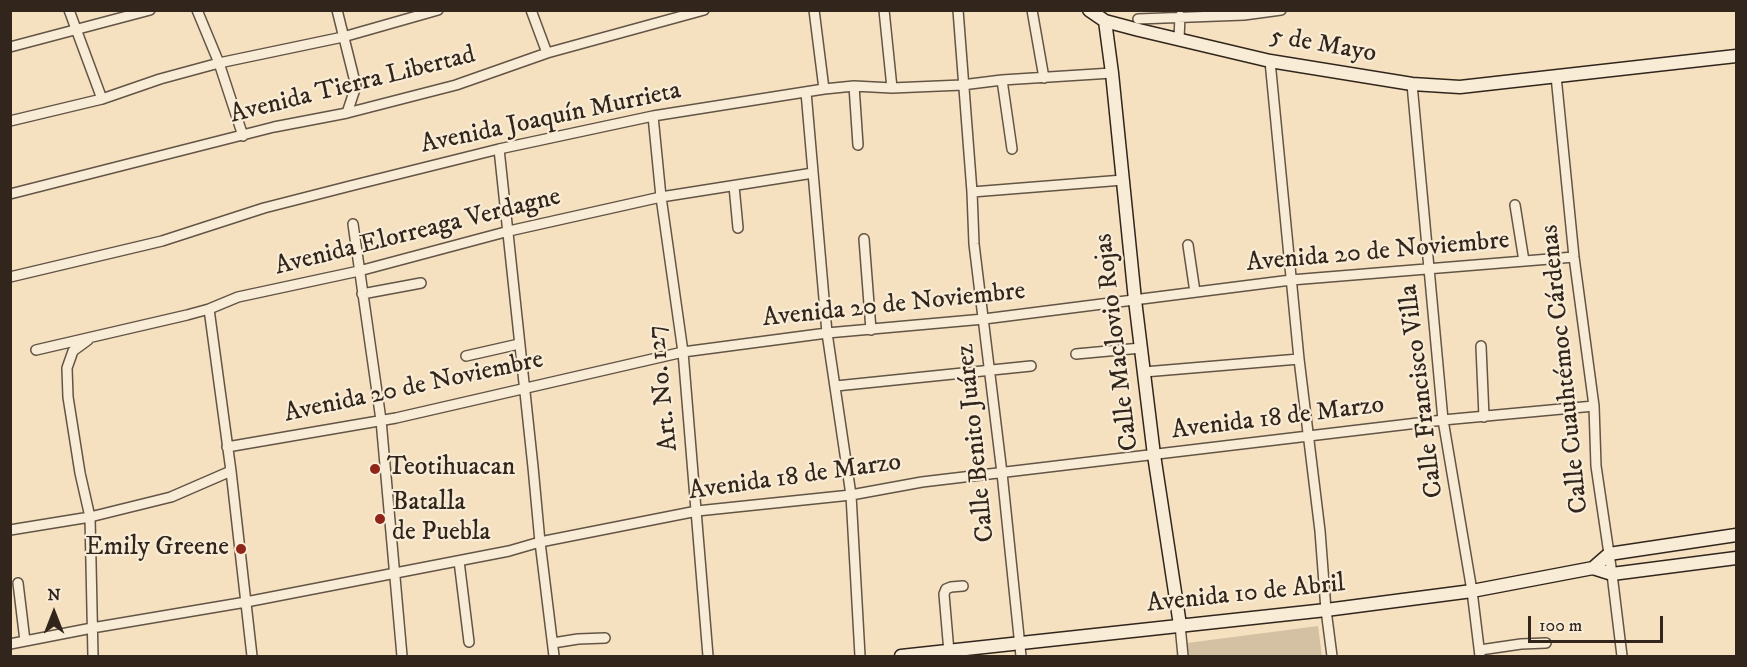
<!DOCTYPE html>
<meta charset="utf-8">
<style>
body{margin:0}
#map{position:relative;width:1747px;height:667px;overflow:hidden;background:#f5e1c0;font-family:"IM FELL DW Pica",serif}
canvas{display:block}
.frame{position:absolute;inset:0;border:12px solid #32251c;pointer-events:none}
.north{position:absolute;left:24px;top:583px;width:60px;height:60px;-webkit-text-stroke:4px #f8ecd6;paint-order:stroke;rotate:0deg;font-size:16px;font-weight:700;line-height:24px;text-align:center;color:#32251c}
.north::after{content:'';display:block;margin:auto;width:21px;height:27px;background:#32251c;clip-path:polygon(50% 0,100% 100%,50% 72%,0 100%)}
.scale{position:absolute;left:1528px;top:616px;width:135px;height:27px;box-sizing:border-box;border:3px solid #32251c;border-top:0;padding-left:8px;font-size:18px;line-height:21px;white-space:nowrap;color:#32251c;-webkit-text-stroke:4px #f8ecd6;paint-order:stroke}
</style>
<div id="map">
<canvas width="1747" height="667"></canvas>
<div class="frame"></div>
<div class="north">N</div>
<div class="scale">100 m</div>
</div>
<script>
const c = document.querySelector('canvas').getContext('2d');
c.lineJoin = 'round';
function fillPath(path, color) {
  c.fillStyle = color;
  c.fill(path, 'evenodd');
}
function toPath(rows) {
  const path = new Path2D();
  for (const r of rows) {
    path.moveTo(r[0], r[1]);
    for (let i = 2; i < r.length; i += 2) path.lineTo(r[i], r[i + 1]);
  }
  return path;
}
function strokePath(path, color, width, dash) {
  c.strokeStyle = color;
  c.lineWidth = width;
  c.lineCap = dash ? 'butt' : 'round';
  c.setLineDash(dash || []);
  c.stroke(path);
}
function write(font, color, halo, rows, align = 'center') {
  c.font = font + ' "IM FELL DW Pica",serif';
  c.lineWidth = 4.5;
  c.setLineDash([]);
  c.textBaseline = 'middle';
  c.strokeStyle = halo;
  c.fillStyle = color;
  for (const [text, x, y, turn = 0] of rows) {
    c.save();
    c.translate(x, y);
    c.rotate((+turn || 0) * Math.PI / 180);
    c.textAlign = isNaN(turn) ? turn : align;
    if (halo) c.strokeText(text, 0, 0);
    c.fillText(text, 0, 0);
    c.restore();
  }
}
const green = toPath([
 [1318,626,1322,656,1189,656,1187,643]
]);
const street = toPath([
 [69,10,102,99],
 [197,10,219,63,243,136],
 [337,10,356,86,347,113],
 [531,10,547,53],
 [814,10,824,89],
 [884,10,892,88],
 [958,10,972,192,974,244,1002,473,1021,656],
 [1032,10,1044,78],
 [1138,19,1244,15,1281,10],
 [1179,39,1180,16],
 [10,47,150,10],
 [1270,61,1299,359,1320,531,1326,610,1332,656],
 [1556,76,1574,257,1594,406,1596,466,1612,574,1622,656],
 [1002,80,1012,149],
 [1412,84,1443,420,1472,591,1480,656],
 [854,86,858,145],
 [806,92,827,333,851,495,860,656],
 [653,116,661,197,683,352,708,656],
 [10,121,102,99,160,79,219,63,343,37,438,10],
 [499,149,533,467,540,542,554,656],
 [734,186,738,228],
 [972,192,1123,180],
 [10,194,274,127,347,113,456,85,547,53,704,10],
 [1515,205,1524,261],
 [353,224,381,420,402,656],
 [864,239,871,330],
 [1188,245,1195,292],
 [10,277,162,241,264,208,350,186,499,149,653,116,824,89,854,86,892,88,962,85,1002,80,1112,73],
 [362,294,421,283],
 [209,309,231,471,252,656],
 [88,340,73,351,67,368,68,397,80,473,90,517,93,656],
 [1481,346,1484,417],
 [36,350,187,315,209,309,238,297,359,271,509,231,661,197,813,173],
 [1076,354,1141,348],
 [466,356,519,344],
 [1144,372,1299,359],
 [836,386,1031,366],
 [227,447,396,418,683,352,827,333,984,319,1291,280,1574,257],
 [10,530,90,517,171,497,231,471],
 [459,561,469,642],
 [18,583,25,641],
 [1180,625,1183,656],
 [553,643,578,639,605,638],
 [10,644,92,628,246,602,509,551,540,542,697,511,851,495,922,482,1443,420,1594,406],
 [1480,650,1521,644,1546,643],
 [949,652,944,594,946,589,951,587,963,586]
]);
const secondary = toPath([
 [1089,10,1105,21,1139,30,1270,61,1412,84,1460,87,1736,56],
 [1105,21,1112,73,1135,300,1154,455,1180,625],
 [1593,568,1609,554,1736,535],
 [901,656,1326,610,1472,591,1593,568,1612,574,1736,558]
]);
const markers = [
 [375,469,6,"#8f2418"],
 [380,519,6,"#8f2418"],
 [241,549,6,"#8f2418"]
];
const streetNames = [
 ["5 de Mayo",1323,46,10],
 ["Avenida Tierra Libertad",353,86,-14],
 ["Avenida Joaquín Murrieta",551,119,-12],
 ["Avenida Elorreaga Verdagne",418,233,-14],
 ["Avenida 20 de Noviembre",1378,253,-5],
 ["Avenida 20 de Noviembre",894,306,-6],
 ["Calle Maclovio Rojas",1118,342,-97],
 ["Calle Cuauhtémoc Cárdenas",1566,369,-96],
 ["Avenida 20 de Noviembre",414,388,-12],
 ["Art. No. 127",664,388,-96],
 ["Calle Francisco Villa",1423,391,-97],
 ["Avenida 18 de Marzo",1278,419,-7],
 ["Calle Benito Juárez",977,443,-96],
 ["Avenida 18 de Marzo",795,478,-8],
 ["Avenida 10 de Abril",1246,595,-6]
];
const poiNames = [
 ["Teotihuacan",387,469],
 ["Batalla",392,504],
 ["de Puebla",392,534],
 ["Emily Greene",229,549,"right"]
];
fillPath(green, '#d4c1a4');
strokePath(street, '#635445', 12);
strokePath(secondary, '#32251c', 15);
strokePath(street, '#f8ecd6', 9);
strokePath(secondary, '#f8ecd6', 12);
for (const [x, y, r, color] of markers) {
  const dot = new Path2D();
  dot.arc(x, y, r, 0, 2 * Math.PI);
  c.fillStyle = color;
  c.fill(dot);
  strokePath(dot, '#f8ecd6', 2);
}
write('26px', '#32251c', '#f8ecd6', streetNames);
write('26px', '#32251c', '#f8ecd6', poiNames, 'left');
</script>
